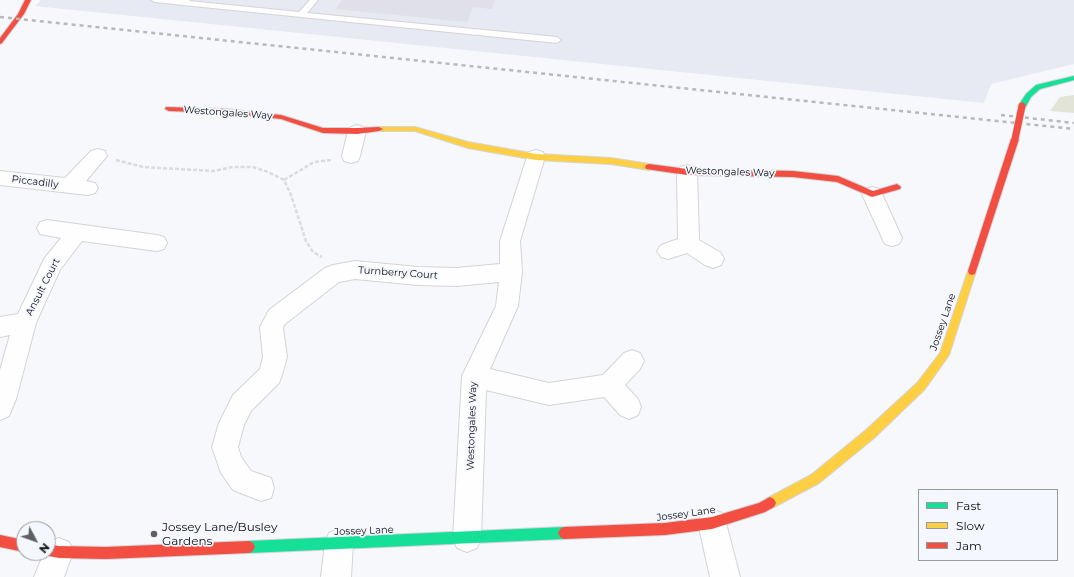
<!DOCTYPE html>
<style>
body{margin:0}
#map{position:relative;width:1074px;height:577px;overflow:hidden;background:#f7f8fc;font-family:Montserrat,sans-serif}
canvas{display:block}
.legend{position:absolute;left:918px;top:489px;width:140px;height:72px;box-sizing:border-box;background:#f5f7fe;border:1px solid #989a9f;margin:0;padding:5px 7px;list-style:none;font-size:12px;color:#0d0e10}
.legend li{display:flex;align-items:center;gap:8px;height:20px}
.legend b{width:20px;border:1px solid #989a9f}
.north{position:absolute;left:16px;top:521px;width:40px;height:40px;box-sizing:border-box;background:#f5f7fe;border:1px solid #989a9f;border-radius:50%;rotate:131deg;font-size:11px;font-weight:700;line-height:16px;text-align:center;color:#0d0e10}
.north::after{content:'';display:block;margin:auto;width:14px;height:18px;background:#5f6063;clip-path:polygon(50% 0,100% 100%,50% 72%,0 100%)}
</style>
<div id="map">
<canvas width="1074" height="577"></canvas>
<ul class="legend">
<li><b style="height:5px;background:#16e098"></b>Fast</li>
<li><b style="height:5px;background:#ffcf43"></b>Slow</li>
<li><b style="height:5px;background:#f24e42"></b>Jam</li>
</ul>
<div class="north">N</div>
</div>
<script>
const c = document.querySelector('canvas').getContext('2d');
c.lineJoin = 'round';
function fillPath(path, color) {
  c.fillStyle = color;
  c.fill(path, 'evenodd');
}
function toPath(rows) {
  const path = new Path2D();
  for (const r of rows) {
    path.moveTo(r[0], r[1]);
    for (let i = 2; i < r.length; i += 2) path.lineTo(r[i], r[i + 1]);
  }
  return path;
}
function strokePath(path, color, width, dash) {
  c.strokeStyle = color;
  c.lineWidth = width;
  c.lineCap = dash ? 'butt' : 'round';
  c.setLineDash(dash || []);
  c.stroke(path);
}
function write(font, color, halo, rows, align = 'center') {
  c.font = font + ' Montserrat,sans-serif';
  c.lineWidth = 3.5;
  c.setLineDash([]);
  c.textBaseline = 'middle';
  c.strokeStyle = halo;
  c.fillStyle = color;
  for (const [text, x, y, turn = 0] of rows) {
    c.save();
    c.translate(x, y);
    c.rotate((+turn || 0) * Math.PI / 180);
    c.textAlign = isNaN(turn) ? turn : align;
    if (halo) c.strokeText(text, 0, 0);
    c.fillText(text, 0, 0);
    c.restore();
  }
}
const built = toPath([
 [41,0,1074,0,1074,64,991,84,984,103,35,6]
]);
const green = toPath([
 [1074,95,1074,113,1050,111,1060,97]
]);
const building = toPath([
 [342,0,495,0,492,9,473,7,467,22,336,9]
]);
const path = toPath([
 [116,160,143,167,213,171,233,167,253,167,268,172,284,180,291,195,306,241,313,252,322,257],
 [284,180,314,162,332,160]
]);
const lane = toPath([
 [151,0,190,0,189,1,299,12,310,0,318,0,307,13,557,37,561,40,557,43,183,5,155,2,151,0]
]);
const street = toPath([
 [357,125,363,127,366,131,360,156,358,161,351,163,344,161,342,156,348,131,351,127,357,125],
 [98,149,105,151,107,156,86,181,95,183,98,188,95,193,88,195,0,185,0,171,65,178,91,151,98,149],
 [536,150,543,152,545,157,520,241,522,272,518,306,490,369,549,383,603,375,624,353,632,350,640,353,644,361,640,369,625,385,638,399,641,407,638,415,629,419,620,415,604,397,549,405,486,390,481,538,477,548,467,552,457,548,453,538,462,376,496,306,499,282,456,286,418,285,355,279,339,282,285,324,283,328,287,357,282,375,279,383,251,411,244,425,238,447,241,457,251,471,271,478,274,488,271,498,261,501,233,490,221,473,212,447,219,423,233,395,260,369,263,357,260,327,269,310,325,268,333,265,355,261,418,267,456,268,500,264,500,241,527,157,529,152,536,150],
 [687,165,694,167,697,172,699,240,721,253,724,259,721,265,713,268,705,265,687,253,668,259,661,257,657,251,661,245,678,239,677,172,680,167,687,165],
 [872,187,879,189,882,194,902,238,899,244,892,246,885,244,882,238,862,194,865,189,872,187],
 [47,220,157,235,164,237,167,243,164,249,157,251,82,241,60,270,48,296,36,323,16,399,9,416,0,420,0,370,10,335,0,337,0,317,18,314,44,259,61,238,40,234,37,228,40,222,47,220],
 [712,509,722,513,726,523,740,577,710,577,698,523,702,513,712,509],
 [339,529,349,533,353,543,351,577,321,577,325,543,329,533,339,529],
 [59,538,69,542,73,552,64,577,34,577,44,553,48,553,49,542,59,538]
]);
const fast = toPath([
 [1074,76,1074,80,1040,89,1031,97,1025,108,1019,108,1018,106,1026,94,1036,85,1074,76],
 [564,527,568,529,570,533,568,537,564,539,249,553,245,551,243,547,245,543,249,541,564,527]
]);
const slow = toPath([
 [376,127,415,127,468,142,536,154,611,158,649,164,653,167,649,170,611,164,536,160,468,148,415,131,379,131,375,129,376,127],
 [972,267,975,268,976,271,949,355,925,389,874,438,819,483,774,507,770,509,766,507,764,503,766,499,811,475,866,430,917,383,940,353,968,271,969,268,972,267]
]);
const jam = toPath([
 [25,0,31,0,24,14,2,43,0,44,0,38,18,14,25,0],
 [166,107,226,109,281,115,323,128,357,128,379,127,383,129,379,131,357,134,323,133,281,119,226,113,169,111,165,109,166,107],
 [1015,136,1019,139,976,271,975,274,972,275,969,274,968,271,1011,139,1015,136],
 [649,164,687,169,793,171,838,176,873,191,897,184,901,187,900,189,872,197,837,182,793,177,687,175,646,169,645,167,646,165,649,164],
 [770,497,774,499,776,503,774,507,765,512,712,529,665,535,564,539,560,537,558,533,560,529,564,527,665,523,712,517,759,503,770,497],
 [0,535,24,540,24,552,0,547,0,535],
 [249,541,253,543,255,547,253,551,249,553,106,559,59,558,48,556,43,553,48,553,48,544,59,546,106,547,249,541]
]);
const rail = toPath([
 [0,17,1074,129],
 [1001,115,1074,123]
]);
const jamBridge = toPath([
 [1015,139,1022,106]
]);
const markers = [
 [154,534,4,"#5f6063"]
];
const streetNames = [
 ["Westongales Way",228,113,4],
 ["Westongales Way",730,172,2],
 ["Piccadilly",35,182,7],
 ["Turnberry Court",398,273,4],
 ["Ansult Court",43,287,-63],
 ["Jossey Lane",943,322,-71],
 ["Westongales Way",472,426,-88],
 ["Jossey Lane",686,514,-8],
 ["Jossey Lane",364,531,-2]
];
const nearPoinames = [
 ["Jossey Lane/Busley",162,527],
 ["Gardens",162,541]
];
fillPath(built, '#e7e9f3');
fillPath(green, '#e2e4d7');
fillPath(building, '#dfe0e8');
strokePath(lane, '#d4d4d7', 2);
strokePath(street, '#d4d4d7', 2);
strokePath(fast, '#d4d4d7', 2);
strokePath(slow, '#d4d4d7', 2);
strokePath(jam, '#d4d4d7', 2);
strokePath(path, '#dbdbdd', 2.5, [4, 2]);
fillPath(lane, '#fefeff');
fillPath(street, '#fefeff');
fillPath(fast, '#16e098');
fillPath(slow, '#ffcf43');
fillPath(jam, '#f24e42');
strokePath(rail, '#b9b9ba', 2.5, [4, 4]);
strokePath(jamBridge, '#d4d4d7', 8, []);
strokePath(jamBridge, '#f24e42', 7);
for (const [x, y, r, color] of markers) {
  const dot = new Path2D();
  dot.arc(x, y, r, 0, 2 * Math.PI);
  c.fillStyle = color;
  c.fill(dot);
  strokePath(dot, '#f5f7fe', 1.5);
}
write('10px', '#0d0e10', '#f5f7fe', streetNames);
write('12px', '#0d0e10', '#f5f7fe', nearPoinames, 'left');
</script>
